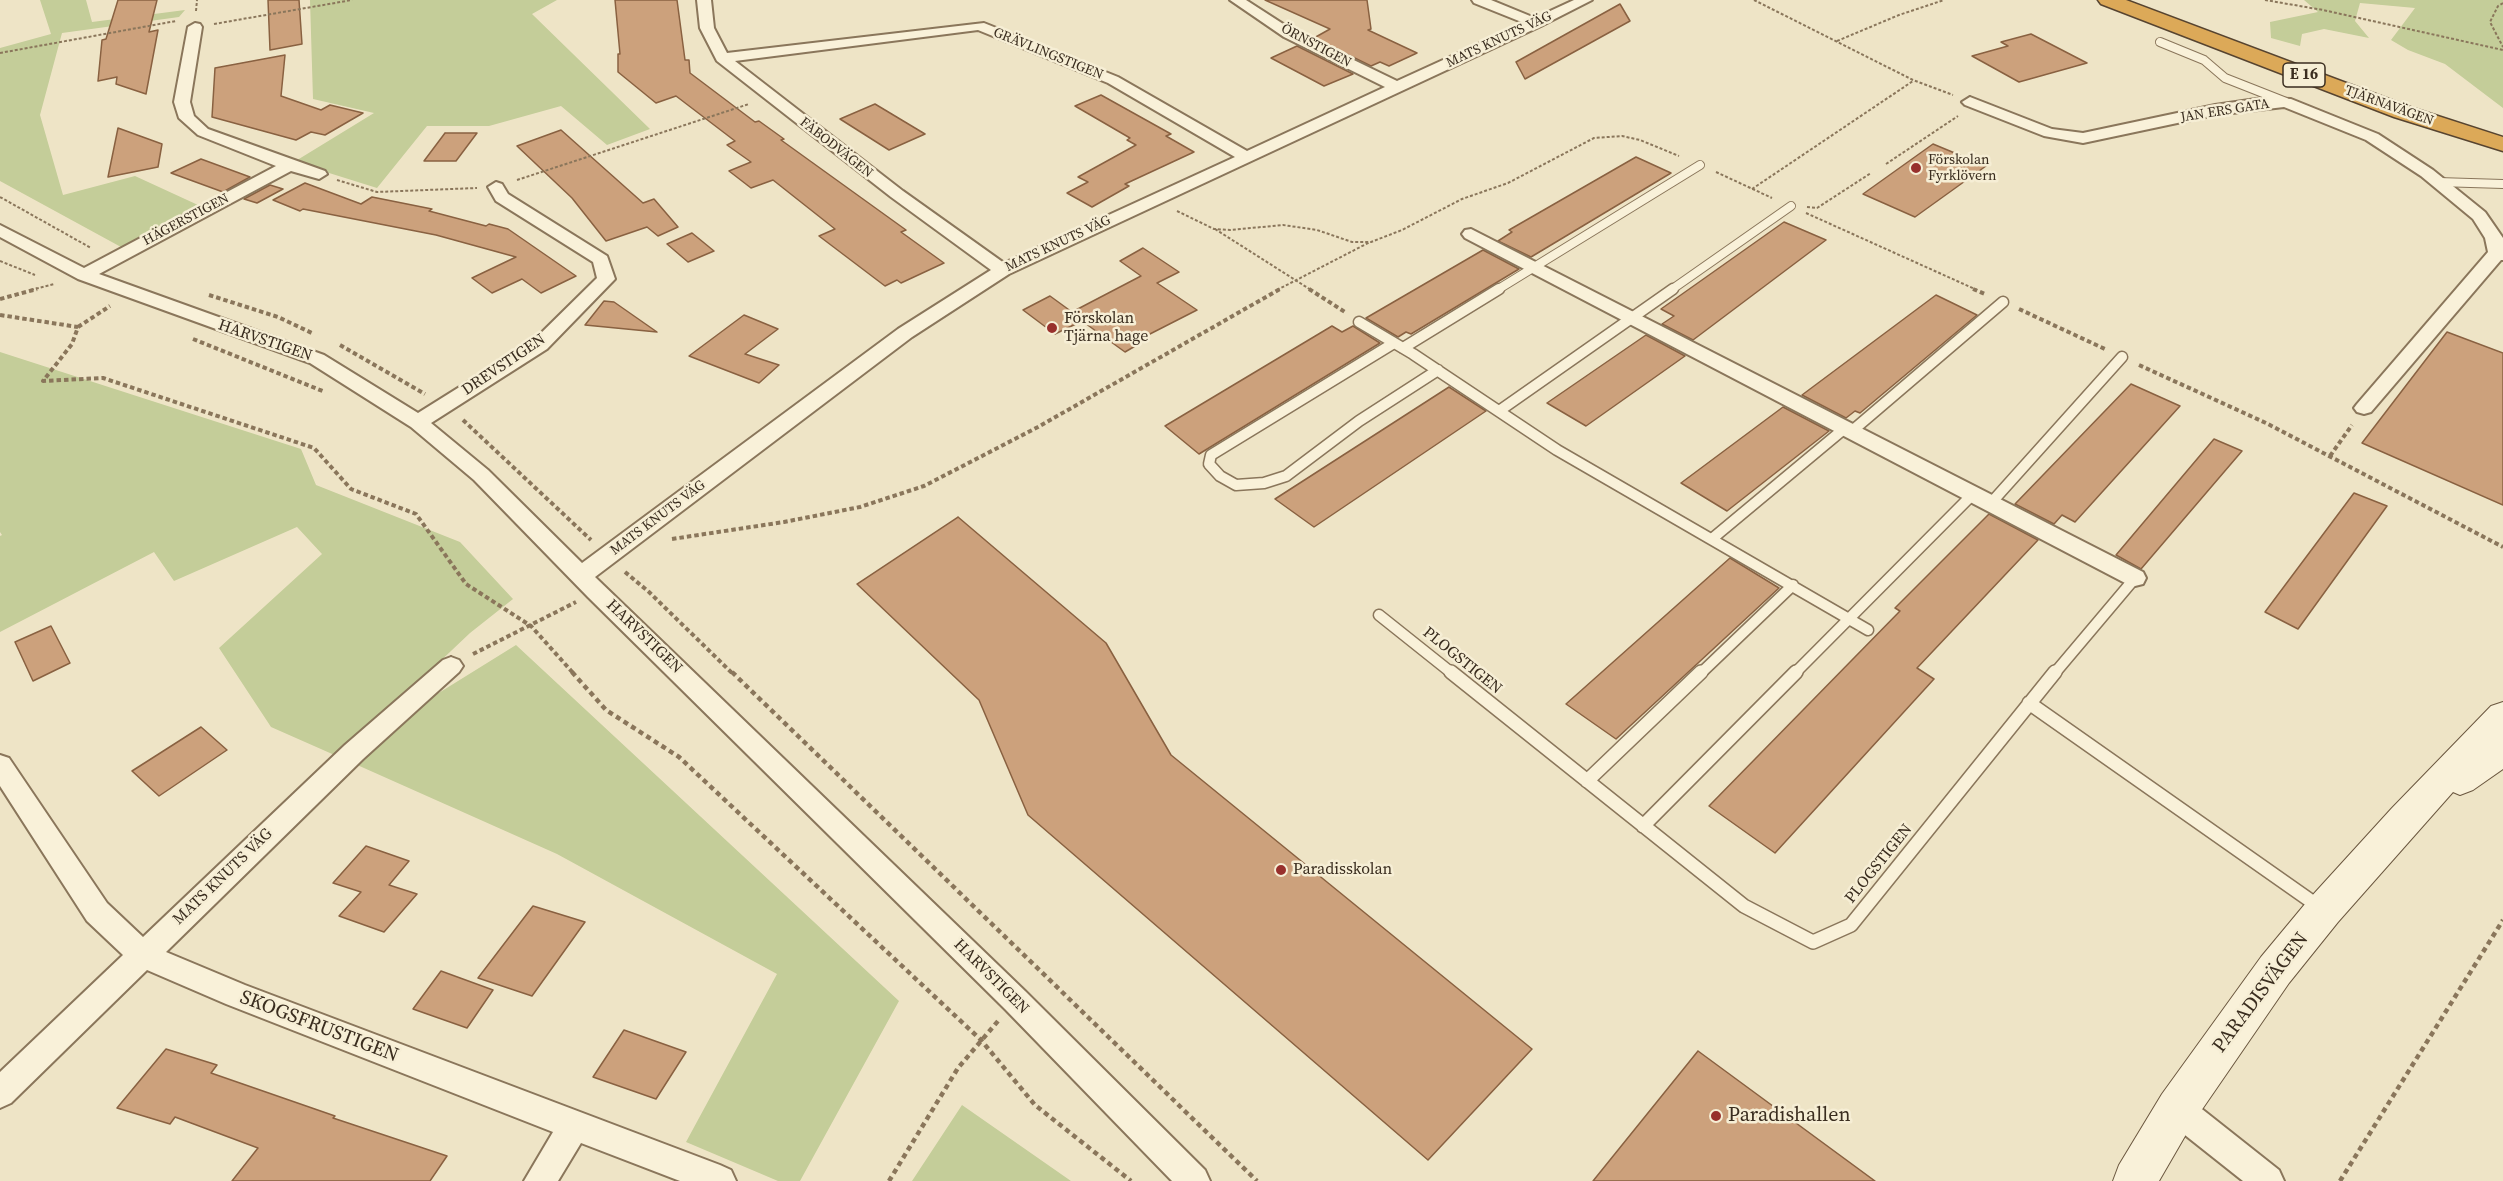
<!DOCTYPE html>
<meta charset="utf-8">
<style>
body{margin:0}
canvas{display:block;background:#eee4c6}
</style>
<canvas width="2503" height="1181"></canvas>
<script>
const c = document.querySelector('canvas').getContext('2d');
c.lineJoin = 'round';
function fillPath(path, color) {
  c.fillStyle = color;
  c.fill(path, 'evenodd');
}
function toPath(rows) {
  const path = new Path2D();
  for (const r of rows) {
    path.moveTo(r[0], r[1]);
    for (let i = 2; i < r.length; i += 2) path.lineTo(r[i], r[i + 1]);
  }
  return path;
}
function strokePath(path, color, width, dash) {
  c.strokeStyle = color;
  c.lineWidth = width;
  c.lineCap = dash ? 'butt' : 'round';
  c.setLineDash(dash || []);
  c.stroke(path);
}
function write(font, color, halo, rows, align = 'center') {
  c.font = font + ' "Source Serif 4",serif';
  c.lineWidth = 5;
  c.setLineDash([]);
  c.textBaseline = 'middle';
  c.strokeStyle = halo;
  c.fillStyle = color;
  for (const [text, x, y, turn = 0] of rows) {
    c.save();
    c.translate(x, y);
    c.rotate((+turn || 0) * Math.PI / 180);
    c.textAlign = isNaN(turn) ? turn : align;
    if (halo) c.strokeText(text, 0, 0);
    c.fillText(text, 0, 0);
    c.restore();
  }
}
const green = toPath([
 [40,0,86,0,92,22,185,10,179,17,62,33,40,115,63,195,135,176,198,205,121,247,0,181,0,48,51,34],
 [310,0,557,0,532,14,650,129,607,145,561,106,489,126,427,126,377,188,294,162,374,113,313,99],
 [2304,0,2503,0,2503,108,2445,64,2408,50,2391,40,2415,8,2360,3,2355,21,2369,38,2324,29,2302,34,2300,46,2271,38,2270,22,2318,12],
 [0,352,301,449,316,485,460,542,513,599,470,633,339,757,271,727,219,648,322,554,297,527,174,581,154,552,0,632,0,536,2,535,0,532],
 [516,645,899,1001,800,1181,778,1181,686,1142,777,974,557,854,355,764,421,704],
 [962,1105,1071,1181,912,1181]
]);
const building = toPath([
 [118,0,157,0,149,32,158,30,146,94,116,84,117,77,98,81,102,40,106,39,118,0],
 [268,0,299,0,302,44,270,50,268,0],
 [615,0,677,0,685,60,689,60,690,73,755,122,759,121,784,139,781,140,906,230,901,232,944,263,901,283,897,280,885,286,819,236,835,229,773,180,751,188,729,171,751,162,727,145,735,141,676,96,656,103,618,72,618,54,620,54,615,0],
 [1265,0,1367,0,1371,29,1368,30,1417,53,1389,66,1380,62,1371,66,1314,38,1330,29,1265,0],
 [1620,4,1630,21,1525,79,1516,62,1620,4],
 [2031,34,2087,63,2019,82,1972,56,2008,46,2001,42,2031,34],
 [1297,46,1353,74,1324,86,1271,58,1297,46],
 [285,55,281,96,321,110,330,105,363,113,325,135,311,132,296,140,212,117,215,68,285,55],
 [1101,95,1171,134,1166,136,1194,152,1125,184,1129,186,1092,207,1067,193,1088,182,1078,177,1136,145,1127,140,1130,138,1075,106,1101,95],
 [875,104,925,134,889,150,840,119,875,104],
 [118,128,162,144,158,167,108,177,118,128],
 [561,130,643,203,654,199,678,227,658,236,647,227,606,241,572,198,517,146,561,130],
 [445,133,477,133,456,161,424,161,445,133],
 [1933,144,1986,166,1915,217,1863,194,1933,144],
 [1636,157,1671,173,1531,257,1498,241,1512,232,1509,230,1636,157],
 [201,159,250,177,223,192,171,173,201,159],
 [305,183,361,204,372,197,432,209,429,211,486,226,489,224,508,229,576,276,541,293,522,279,492,293,472,278,516,257,436,235,303,209,300,211,273,200,305,183],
 [270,185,283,189,257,203,244,199,270,185],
 [1784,222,1826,240,1693,340,1662,324,1674,316,1661,309,1784,222],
 [692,233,714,251,688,262,667,244,692,233],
 [1143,248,1179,272,1157,283,1197,310,1146,336,1149,338,1125,352,1082,321,1055,334,1023,310,1050,296,1072,312,1141,276,1120,261,1143,248],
 [1483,250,1519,269,1411,334,1406,332,1398,337,1366,318,1483,250],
 [1936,295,1977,315,1860,413,1855,411,1846,418,1802,395,1936,295],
 [604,301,614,302,657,332,585,325,604,301],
 [744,315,778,329,745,354,779,365,759,383,689,356,744,315],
 [1332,326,1342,332,1353,326,1380,343,1199,454,1165,426,1332,326],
 [2447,332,2503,353,2503,505,2362,443,2447,332],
 [1646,335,1685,356,1586,426,1547,403,1646,335],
 [2131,384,2180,406,2075,522,2062,515,2054,524,2015,504,2131,384],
 [1449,387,1486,411,1314,527,1275,499,1449,387],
 [1783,407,1829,431,1727,511,1681,483,1783,407],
 [2214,439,2242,451,2141,569,2116,555,2214,439],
 [2354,493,2387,506,2298,629,2265,612,2354,493],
 [1989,514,2038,540,1917,668,1934,679,1775,853,1709,806,1900,611,1895,608,1989,514],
 [958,517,1106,643,1171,755,1532,1049,1428,1160,1028,815,979,700,857,584,958,517],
 [1730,558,1779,588,1616,739,1566,704,1730,558],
 [51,626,70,663,33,681,15,642,51,626],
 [201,727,227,750,159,796,132,771,201,727],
 [366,846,409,861,389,885,417,894,384,932,339,916,361,892,333,883,366,846],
 [533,906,585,922,532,996,478,978,533,906],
 [441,971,493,990,467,1028,413,1009,441,971],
 [624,1030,686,1052,656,1099,593,1077,624,1030],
 [166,1049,217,1065,211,1073,335,1116,333,1118,447,1156,430,1181,232,1181,258,1148,175,1117,170,1124,117,1108,166,1049],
 [1698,1051,1875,1181,1593,1181,1698,1051]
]);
const pathFar2 = toPath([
 [1754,0,1913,80,1953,95],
 [2265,0,2323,10,2503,50],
 [2503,3,2498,6,2490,22,2503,47],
 [196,11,197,0],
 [214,24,352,0],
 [1837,41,1899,15,1944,0],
 [0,53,176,21],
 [1886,164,1958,116],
 [1716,172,1772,198],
 [337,180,377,192,477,188],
 [517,180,749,104],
 [1752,189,1913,81],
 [0,197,91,248],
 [1807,207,1817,208,1871,173],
 [1177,211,1214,229,1230,230,1283,225,1317,230,1352,242,1371,242,1402,230,1462,199,1508,183,1594,138,1622,136,1640,140,1679,156],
 [1806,213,1977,290],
 [1215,229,1311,290],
 [0,261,35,275],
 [31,290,54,284],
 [1277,290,1370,242]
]);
const pathFar1 = toPath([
 [1309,289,1345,312],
 [1973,289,1985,294],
 [209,295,278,317,314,334],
 [0,299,37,289],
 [2019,309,2105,349],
 [0,315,78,327,72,344,43,381,103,378,314,448,351,489,416,514,466,584,531,626,574,674],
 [78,327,110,306],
 [193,339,325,392],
 [340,345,425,394],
 [2139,365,2266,423,2503,547],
 [463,420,591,540],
 [2330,456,2352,425],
 [672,539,784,522,860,507,924,486,1038,427,1280,289],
 [625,572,649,592,733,674],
 [473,654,576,602]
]);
const path = toPath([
 [572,672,606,710,679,757,981,1040,1035,1105,1131,1181],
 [732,672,1257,1181],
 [889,1181,958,1068,998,1021],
 [2340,1181,2503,920]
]);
const laneFar2 = toPath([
 [2160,42,2204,60,2225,78,2286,102],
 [2438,182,2503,184],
 [1497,290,1700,165],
 [1671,290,1791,206]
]);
const laneFar1 = toPath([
 [1359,322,1413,354,1557,450,1868,630],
 [1394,343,1211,455,1209,464,1220,476,1236,485,1264,483,1286,476,1359,421,1438,370],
 [1403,348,1499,289],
 [1499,411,1673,289],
 [1852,431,2003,302],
 [1991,503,2122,357],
 [1713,538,1845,428],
 [1379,615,1453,674],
 [1700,674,1793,585],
 [1794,674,1973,494],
 [2054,674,2135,578]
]);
const lane = toPath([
 [1451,672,1744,906,1813,942,1851,925,2055,672],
 [2029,703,2318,906],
 [1587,781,1701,672],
 [1643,826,1796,672]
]);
const street = toPath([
 [697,0,711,0,714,28,727,53,984,23,1118,77,1247,151,1385,87,1284,37,1230,0,1246,0,1294,31,1397,81,1524,23,1474,3,1472,0,1491,0,1535,18,1574,0,1592,0,1541,26,1009,274,912,337,595,577,1025,991,1205,1170,1210,1181,1172,1181,1005,1009,588,597,474,480,411,427,310,363,78,279,0,237,0,225,84,268,276,166,198,135,179,118,174,102,188,27,195,23,200,24,202,27,190,102,194,116,208,129,325,171,327,174,319,179,291,171,99,274,324,355,418,413,533,341,597,278,593,262,496,201,488,187,496,182,502,184,508,194,607,256,615,279,547,349,431,423,488,470,582,563,898,329,991,270,891,197,717,61,700,28,697,0],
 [978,30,1108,83,1235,157,1004,263,903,191,735,61,978,30],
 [1970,97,2052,129,2083,133,2215,105,2263,98,2291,99,2378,134,2433,170,2485,212,2503,238,2503,260,2501,260,2371,412,2364,414,2357,412,2354,408,2357,404,2488,252,2485,238,2473,219,2421,176,2366,140,2284,107,2215,115,2083,143,2044,136,1965,105,1962,102,1970,97],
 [1471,229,2143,572,2146,578,2143,584,2135,586,2127,584,1465,238,1462,234,1465,230,1471,229],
 [451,657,459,660,463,666,459,672,363,759,166,952,245,985,720,1165,731,1170,736,1181,680,1181,581,1143,558,1181,524,1181,553,1132,226,1004,147,970,11,1103,0,1108,0,1072,123,955,87,921,0,786,0,755,9,758,107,903,143,937,345,745,443,660,451,657],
 [2177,1094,2188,1098,2279,1170,2284,1181,2243,1181,2166,1120,2162,1109,2166,1098,2177,1094]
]);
const secondary = toPath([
 [2503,702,2503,769,2473,790,2460,795,2453,792,2338,922,2289,983,2192,1124,2159,1181,2113,1181,2119,1165,2162,1094,2261,957,2310,898,2392,808,2491,706,2503,702]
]);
const highway = toPath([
 [2098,0,2126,0,2410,107,2503,137,2503,151,2394,117,2101,4,2098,0]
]);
const markers = [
 [1916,168,6,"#98302c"],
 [1052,328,6,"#98302c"],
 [1281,870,6,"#98302c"],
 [1716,1116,6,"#98302c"]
];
const farStreetnames = [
 ["MATS KNUTS VÄG",1499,40,-25],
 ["ÖRNSTIGEN",1316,46,28],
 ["GRÄVLINGSTIGEN",1048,54,22],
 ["TJÄRNAVÄGEN",2389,106,20],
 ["JAN ERS GATA",2225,111,-9],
 ["FÄBODVÄGEN",836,148,38],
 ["HÄGERSTIGEN",186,220,-28],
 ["MATS KNUTS VÄG",1058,244,-25],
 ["MATS KNUTS VÄG",658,518,-37]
];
const farPoinames = [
 ["Förskolan",1928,160],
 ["Fyrklövern",1928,176]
];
const shields = [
 [2304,75,42]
];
const shieldNames = [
 ["E 16",2304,75]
];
const poiNames = [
 ["Förskolan",1064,319],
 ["Tjärna hage",1064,337],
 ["Paradisskolan",1293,870]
];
const streetNames = [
 ["HARVSTIGEN",265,341,19],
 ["DREVSTIGEN",504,365,-34],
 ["HARVSTIGEN",644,637,44],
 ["PLOGSTIGEN",1462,661,39],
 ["PLOGSTIGEN",1879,864,-51],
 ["MATS KNUTS VÄG",223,877,-44],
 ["HARVSTIGEN",991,977,45]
];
const nearStreetnames = [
 ["PARADISVÄGEN",2261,993,-53],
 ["SKOGSFRUSTIGEN",319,1027,21]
];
const nearPoinames = [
 ["Paradishallen",1728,1116]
];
fillPath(green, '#c4cd99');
fillPath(building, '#cca17c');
strokePath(building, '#896141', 1.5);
strokePath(laneFar2, '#8a765b', 10);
strokePath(laneFar1, '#8a765b', 13);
strokePath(lane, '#8a765b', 16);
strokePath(street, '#8a765b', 4);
strokePath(secondary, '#6b573f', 2);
strokePath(highway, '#574430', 3);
strokePath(pathFar2, '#8a765b', 2, [3, 2]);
strokePath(pathFar1, '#8a765b', 4, [4.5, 3]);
strokePath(path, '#8a765b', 4.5, [5, 4]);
strokePath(laneFar2, '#f9f1d9', 8);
strokePath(laneFar1, '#f9f1d9', 10);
strokePath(lane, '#f9f1d9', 13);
fillPath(street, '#f9f1d9');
fillPath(secondary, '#f9f1d9');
fillPath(highway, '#dca958');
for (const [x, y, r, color] of markers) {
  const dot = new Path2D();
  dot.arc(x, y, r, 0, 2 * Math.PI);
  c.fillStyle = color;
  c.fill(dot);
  strokePath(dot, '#f6eed5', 2);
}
write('14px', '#3a2d1f', '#f6eed5', farStreetnames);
write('14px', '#3a2d1f', '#f6eed5', farPoinames, 'left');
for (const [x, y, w] of shields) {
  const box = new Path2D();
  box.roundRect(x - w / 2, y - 12, w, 24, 4.5);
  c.fillStyle = '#f6eed5';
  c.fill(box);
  strokePath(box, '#3a2d1f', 1.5);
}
write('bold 15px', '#3a2d1f', null, shieldNames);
write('16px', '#3a2d1f', '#f6eed5', poiNames, 'left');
write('16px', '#3a2d1f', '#f6eed5', streetNames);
write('20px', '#3a2d1f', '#f6eed5', nearStreetnames);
write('20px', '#3a2d1f', '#f6eed5', nearPoinames, 'left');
</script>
